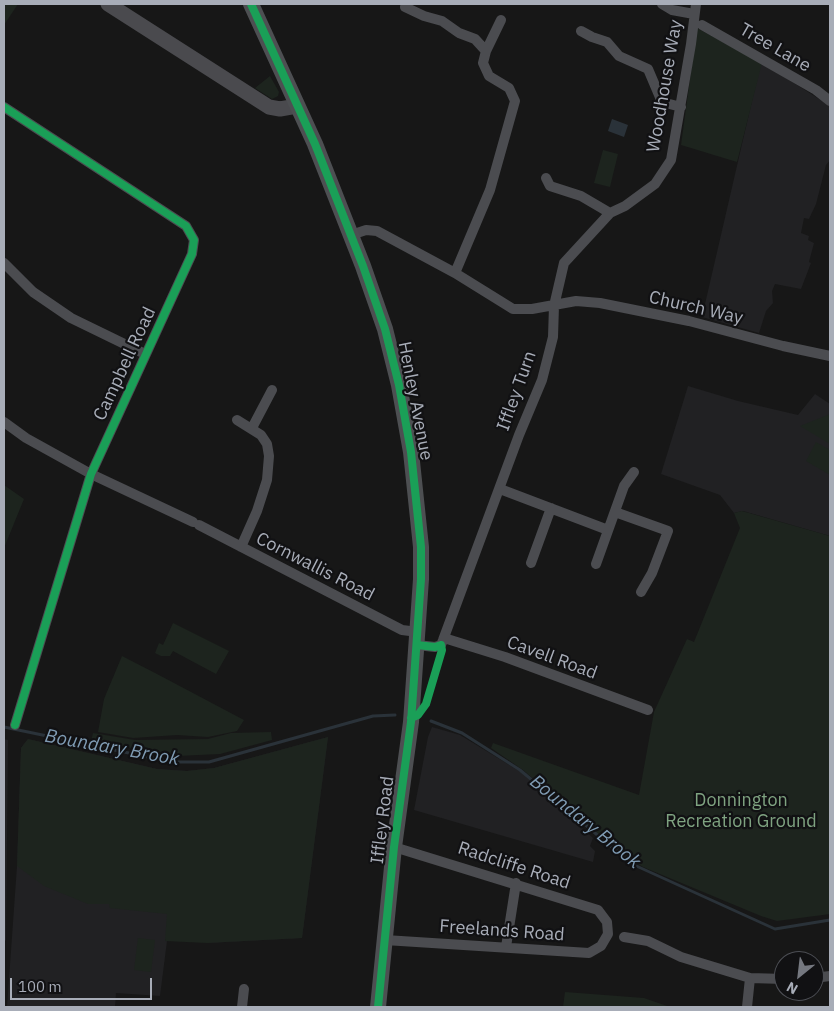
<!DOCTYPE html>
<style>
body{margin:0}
#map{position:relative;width:834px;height:1011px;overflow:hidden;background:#171717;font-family:"IBM Plex Sans",sans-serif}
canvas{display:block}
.frame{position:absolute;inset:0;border:5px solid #a8adb8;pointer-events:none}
.north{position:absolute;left:774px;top:951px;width:50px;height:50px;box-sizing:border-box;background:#111113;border:1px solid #4d4f55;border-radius:50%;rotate:209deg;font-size:14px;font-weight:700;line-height:20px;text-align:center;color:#a8adb8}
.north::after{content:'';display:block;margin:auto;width:18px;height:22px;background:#757880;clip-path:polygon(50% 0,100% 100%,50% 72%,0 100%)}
.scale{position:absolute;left:10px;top:978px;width:142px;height:22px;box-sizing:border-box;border:2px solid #a8adb8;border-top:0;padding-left:6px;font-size:15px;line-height:18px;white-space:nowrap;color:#a8adb8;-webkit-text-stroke:4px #111113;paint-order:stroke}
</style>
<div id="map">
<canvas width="834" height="1011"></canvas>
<div class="frame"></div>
<div class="north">N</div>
<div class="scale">100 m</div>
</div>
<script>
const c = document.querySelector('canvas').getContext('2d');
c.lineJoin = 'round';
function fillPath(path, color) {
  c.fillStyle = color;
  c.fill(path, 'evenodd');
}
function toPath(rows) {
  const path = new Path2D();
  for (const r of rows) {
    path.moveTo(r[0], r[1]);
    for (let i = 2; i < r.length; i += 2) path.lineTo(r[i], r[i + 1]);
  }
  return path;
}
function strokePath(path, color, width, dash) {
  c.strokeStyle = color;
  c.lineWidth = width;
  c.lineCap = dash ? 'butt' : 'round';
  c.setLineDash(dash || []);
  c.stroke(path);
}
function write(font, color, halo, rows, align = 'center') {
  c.font = font + ' "IBM Plex Sans",sans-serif';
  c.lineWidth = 4.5;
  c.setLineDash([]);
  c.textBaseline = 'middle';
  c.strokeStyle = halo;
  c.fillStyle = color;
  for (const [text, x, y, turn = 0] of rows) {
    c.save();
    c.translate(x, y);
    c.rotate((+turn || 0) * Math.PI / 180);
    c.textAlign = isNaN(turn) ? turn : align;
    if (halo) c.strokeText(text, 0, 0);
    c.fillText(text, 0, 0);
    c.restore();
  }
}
const built = toPath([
 [761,62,830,106,830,160,826,165,816,204,809,219,804,218,801,233,809,236,808,240,814,243,809,262,811,263,801,289,775,284,772,291,773,303,766,311,759,333,702,317],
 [688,386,738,401,798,415,815,394,830,404,830,536,743,511,734,513,720,495,661,474],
 [432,727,460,735,521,772,593,838,590,846,595,851,593,862,414,810,428,737],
 [328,737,302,938,207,943,210,918,165,940,167,941,160,996,116,993,115,1007,7,1007,17,866,21,748,28,739,157,769,187,771,214,768],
 [4,739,8,740,6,940,4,942]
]);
const green = toPath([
 [4,4,18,4,4,25],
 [697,28,762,63,737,162,681,145],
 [270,76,279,92,278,96,272,99,255,88],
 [603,150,618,154,610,187,594,183],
 [830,414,830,444,800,426],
 [816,442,830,450,830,475,806,461],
 [4,485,24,499,4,548],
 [742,511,830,536,830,914,777,921,761,916,643,867,622,854,523,770,491,748,493,743,639,795,654,712,687,639,694,642,740,528,734,513],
 [173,623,229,651,216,674,173,651,170,656,161,656,155,653,159,643,163,645],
 [122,656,157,674,244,720,237,731,208,737,177,735,133,738,98,732,104,699],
 [271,732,272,740,220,754,177,756,91,741,93,733,135,740,208,739,231,733],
 [328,737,302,938,207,943,165,941,167,914,110,908,109,904,88,904,44,886,17,866,21,748,28,739,157,769,187,771,214,768],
 [138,938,155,940,151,972,134,970],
 [565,992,644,998,670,1007,563,1007]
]);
const water = toPath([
 [612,119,628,125,624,137,608,131]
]);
const stream = toPath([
 [431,721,462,733,520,770,632,864,775,929,830,920],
 [4,727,172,762,209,762,373,716,395,715]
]);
const street = toPath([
 [662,4,672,10,694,14],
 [405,7,424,16,442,21,459,33,475,39,486,51],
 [702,25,816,90,830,101],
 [581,31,592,37,607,42,619,56,648,69,662,102,681,107],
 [4,107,186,226,194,240,192,254,91,474,15,725],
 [546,178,550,186,581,196,610,213],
 [351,235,366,230,377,231,455,273,513,309,532,309,576,301,600,303,689,321,783,346,830,356],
 [4,263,33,292,71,318,145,354],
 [455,273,490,190,515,101,509,88,489,76,483,63,486,51,501,20],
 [237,420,261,435,267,444,269,456,267,480,257,511,241,547],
 [4,422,26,438,91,474,193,522],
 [252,428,272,390],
 [500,489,608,530],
 [615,512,668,531,652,573,641,592],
 [199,525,402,630,418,632],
 [531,563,551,508],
 [596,564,624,486,634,472],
 [444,638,505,657,648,710],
 [417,645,435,647,441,645,443,640,519,435,542,380,553,337,554,306,564,263,610,213,625,206,655,184,671,160,691,44,696,4],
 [624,937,648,941,681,957,750,978,784,979],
 [385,940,589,953,601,946,608,934,607,922,598,910,394,847],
 [506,947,516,883],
 [814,978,830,976],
 [242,1007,244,989],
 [747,1007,750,978]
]);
const secondary = toPath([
 [108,4,269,107,280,109,297,106]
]);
const primary = toPath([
 [251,4,315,144,363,266,385,329,399,385,411,452,421,547,421,579,411,722,394,847,378,1007]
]);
const cycleway = toPath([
 [251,4,315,144,363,266,385,329,399,385,411,452,421,547,421,579,411,722,394,847,378,1007],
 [4,107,186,226,194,240,192,254,91,474,15,725],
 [411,718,418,715,426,704,442,650,441,645,435,647,417,645]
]);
const streetNames = [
 ["Tree Lane",775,48,30],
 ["Woodhouse Way",665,86,-80],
 ["Church Way",696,308,13],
 ["Campbell Road",125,364,-65],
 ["Iffley Turn",517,391,-70],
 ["Henley Avenue",415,401,79],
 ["Cornwallis Road",315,567,27],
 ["Cavell Road",552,658,20],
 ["Iffley Road",383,820,-83],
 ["Radcliffe Road",514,866,18],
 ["Freelands Road",502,931,4]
];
const parkNames = [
 ["Donnington",741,801],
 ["Recreation Ground",741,822]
];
const waterNames = [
 ["Boundary Brook",112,748,10],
 ["Boundary Brook",585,822,39]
];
fillPath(built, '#212123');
fillPath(green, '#1d241e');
fillPath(water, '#2a3239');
strokePath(stream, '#2a3239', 3);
strokePath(street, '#4b4c50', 10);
strokePath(secondary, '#4a4a4e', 15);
strokePath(primary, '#4d4f52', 16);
strokePath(cycleway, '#1a9f57', 8);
write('18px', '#a8adb8', '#111113', streetNames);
write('18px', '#7fa381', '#111113', parkNames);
write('italic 19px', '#7f9bb3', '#111113', waterNames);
</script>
